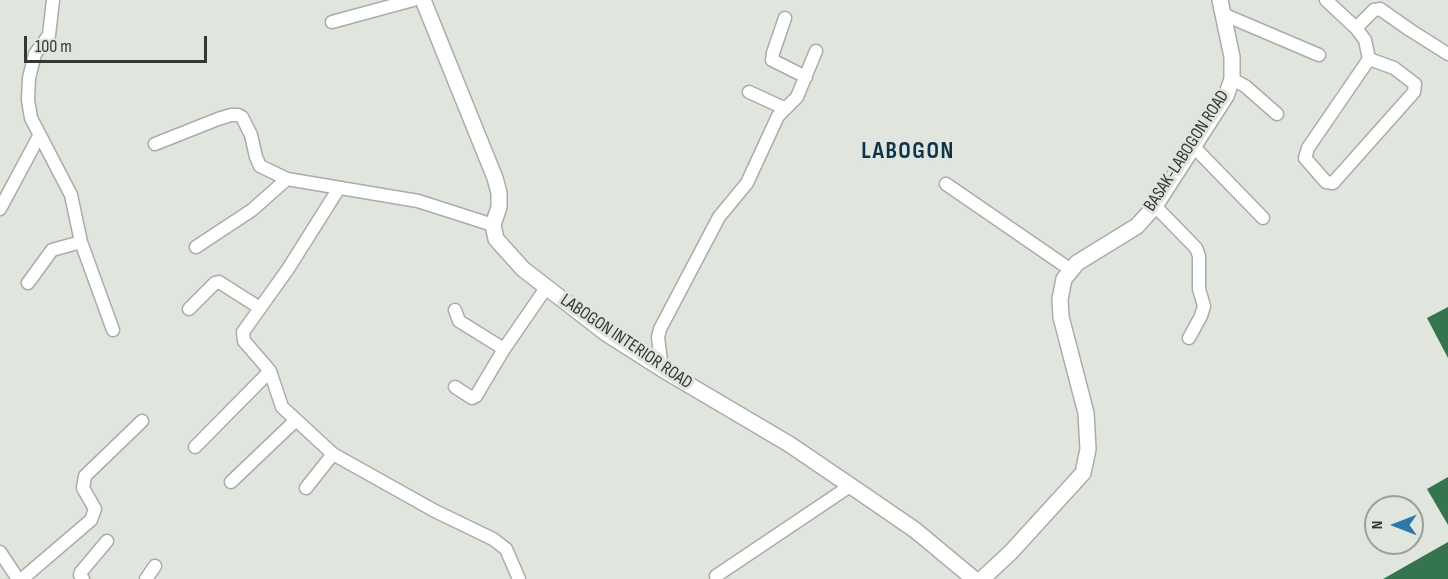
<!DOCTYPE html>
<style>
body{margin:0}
#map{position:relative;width:1448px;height:579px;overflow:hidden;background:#e0e5de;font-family:"Sofia Sans Condensed",sans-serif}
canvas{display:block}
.north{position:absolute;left:1364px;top:495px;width:60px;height:60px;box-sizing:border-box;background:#e0e5de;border:2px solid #9c9f9a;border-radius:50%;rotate:270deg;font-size:16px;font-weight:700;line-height:24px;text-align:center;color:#353734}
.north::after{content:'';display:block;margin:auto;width:21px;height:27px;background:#2c78ab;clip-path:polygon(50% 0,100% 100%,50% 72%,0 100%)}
.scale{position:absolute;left:24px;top:36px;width:183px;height:27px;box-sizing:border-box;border:3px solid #353734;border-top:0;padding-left:8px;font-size:18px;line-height:21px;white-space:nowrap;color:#353734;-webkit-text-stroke:4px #e0e5de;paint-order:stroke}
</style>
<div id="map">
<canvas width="1448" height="579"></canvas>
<div class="north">N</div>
<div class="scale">100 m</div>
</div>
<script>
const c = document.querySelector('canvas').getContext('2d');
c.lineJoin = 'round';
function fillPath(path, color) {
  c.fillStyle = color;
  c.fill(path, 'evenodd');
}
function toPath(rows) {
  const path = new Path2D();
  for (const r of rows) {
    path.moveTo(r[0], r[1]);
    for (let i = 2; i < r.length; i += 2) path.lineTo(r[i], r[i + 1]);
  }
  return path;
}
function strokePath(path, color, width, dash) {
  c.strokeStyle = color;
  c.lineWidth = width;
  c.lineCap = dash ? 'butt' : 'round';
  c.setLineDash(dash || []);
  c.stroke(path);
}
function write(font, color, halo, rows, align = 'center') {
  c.font = font + ' "Sofia Sans Condensed",sans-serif';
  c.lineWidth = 6;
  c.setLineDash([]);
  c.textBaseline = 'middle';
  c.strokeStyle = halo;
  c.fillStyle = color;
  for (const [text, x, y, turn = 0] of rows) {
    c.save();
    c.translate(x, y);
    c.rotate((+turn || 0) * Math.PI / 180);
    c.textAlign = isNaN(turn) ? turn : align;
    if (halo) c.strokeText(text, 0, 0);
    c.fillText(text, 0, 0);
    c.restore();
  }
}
const building = toPath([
 [1448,307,1448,358,1427,318],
 [1448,477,1448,525,1427,489],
 [1448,542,1448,579,1383,579]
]);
const minor = toPath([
 [53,0,49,35,35,54,29,78,28,100,31,118,71,195,81,242,113,330],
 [1326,0,1356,28,1365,40,1369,59,1308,148,1305,158,1326,182,1333,183,1414,92,1415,84,1394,68,1369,59],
 [1225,15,1319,55],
 [785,18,773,53,772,60,806,77],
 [332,22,413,0],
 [1356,28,1374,10,1380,9,1410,30,1448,54],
 [1232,79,1245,86,1277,114],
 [749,92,784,108],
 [155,144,218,119,231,115,238,115,242,117,251,135,256,157,260,166,287,179,418,201,493,225],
 [1193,146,1263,218],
 [946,184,1071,270],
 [339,188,288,269,243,332,244,341,270,371,282,407,333,454,435,511,493,539,506,549,519,579],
 [1155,206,1196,248,1199,256,1199,289,1204,306,1201,316,1189,338],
 [0,209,39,136],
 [196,247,252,210,287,179],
 [28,283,52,250,81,242],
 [189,309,215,283,219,282,260,308],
 [455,310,459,321,504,349,546,288],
 [662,369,658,337,660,329,719,217,747,183,778,116,797,97,816,51],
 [455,387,472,398,476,396,504,349],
 [195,447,270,371],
 [231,482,295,421],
 [306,488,333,454],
 [0,552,18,579],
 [716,576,850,486],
 [22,579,91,520,95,509,83,488,85,476,142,421],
 [83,579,80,575,81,572,107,541],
 [146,579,155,566]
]);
const tertiary = toPath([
 [423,0,495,178,499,193,499,207,493,225,496,239,523,269,607,334,662,369,789,444,867,497,915,530,974,579],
 [982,579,1011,552,1083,473,1088,449,1086,413,1061,317,1060,299,1064,279,1077,263,1137,226,1155,206,1226,96,1232,79,1232,57,1220,0]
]);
const streetNames = [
 ["BASAK-LABOGON ROAD",1187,151,-57],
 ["LABOGON INTERIOR ROAD",626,342,34]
];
const districtNames = [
 ["LABOGON",908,152]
];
fillPath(building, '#34744f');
strokePath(minor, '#a9ada7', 15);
strokePath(tertiary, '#a9ada7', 18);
strokePath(minor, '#fff', 12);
strokePath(tertiary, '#fff', 15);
write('18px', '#353734', '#e0e5de', streetNames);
c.letterSpacing = '1.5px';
write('bold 24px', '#0f334c', '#e0e5de', districtNames);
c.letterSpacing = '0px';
</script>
